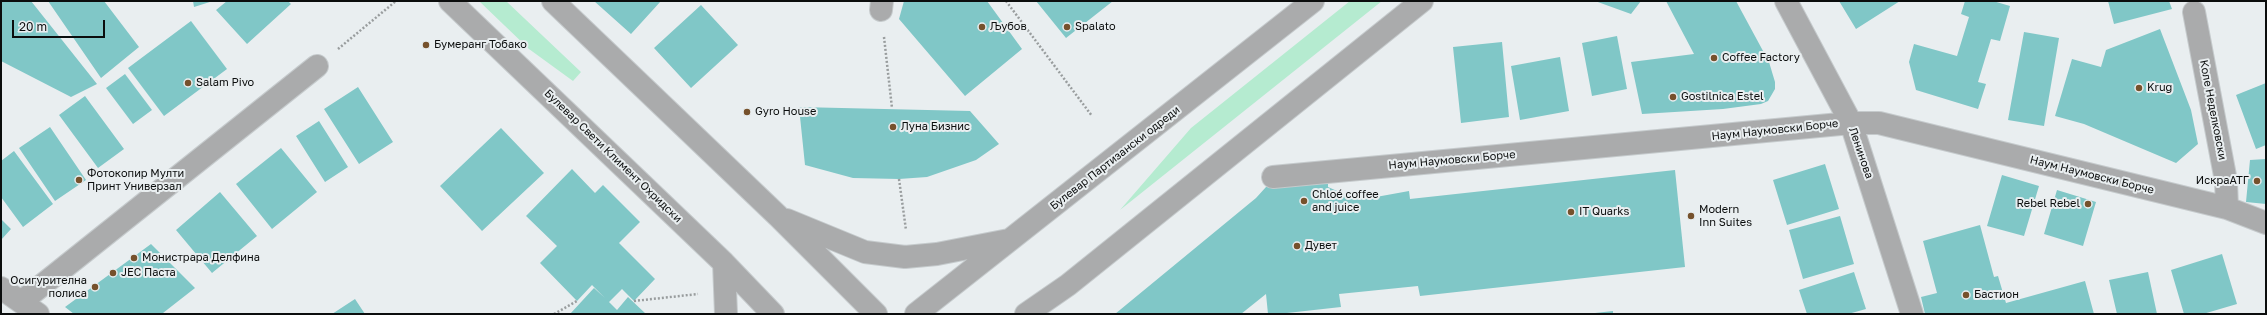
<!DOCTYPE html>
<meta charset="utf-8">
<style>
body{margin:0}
#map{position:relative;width:2267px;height:315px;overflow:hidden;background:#e9eef0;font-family:"Golos Text",sans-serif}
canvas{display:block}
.frame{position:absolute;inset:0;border:2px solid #0b0d0d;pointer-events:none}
.scale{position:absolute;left:12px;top:20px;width:93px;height:18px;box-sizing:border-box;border:2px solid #0b0d0d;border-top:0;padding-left:5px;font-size:12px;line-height:14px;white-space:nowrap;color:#0b0d0d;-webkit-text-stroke:3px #e9eef0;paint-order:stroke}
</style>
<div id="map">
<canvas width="2267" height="315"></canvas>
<div class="frame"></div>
<div class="scale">20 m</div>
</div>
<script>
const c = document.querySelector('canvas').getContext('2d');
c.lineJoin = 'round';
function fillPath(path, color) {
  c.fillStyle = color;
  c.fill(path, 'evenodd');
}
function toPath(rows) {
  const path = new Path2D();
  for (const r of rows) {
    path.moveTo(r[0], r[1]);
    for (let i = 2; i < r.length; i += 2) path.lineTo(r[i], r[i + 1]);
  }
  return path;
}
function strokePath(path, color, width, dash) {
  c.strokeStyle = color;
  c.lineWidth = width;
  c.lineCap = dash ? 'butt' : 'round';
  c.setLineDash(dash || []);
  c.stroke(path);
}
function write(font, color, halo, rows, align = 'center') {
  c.font = font + ' "Golos Text",sans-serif';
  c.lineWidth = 4;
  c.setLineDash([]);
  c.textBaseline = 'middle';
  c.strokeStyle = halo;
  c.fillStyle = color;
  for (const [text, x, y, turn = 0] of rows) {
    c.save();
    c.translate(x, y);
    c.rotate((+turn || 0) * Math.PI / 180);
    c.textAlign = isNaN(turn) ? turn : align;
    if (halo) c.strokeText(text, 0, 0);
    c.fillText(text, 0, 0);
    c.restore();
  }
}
const green = toPath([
 [479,1,506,1,581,72,573,81,529,49],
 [1350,1,1382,1,1120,210,1191,128]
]);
const building = toPath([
 [1,1,31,1,97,84,71,97,1,61],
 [48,1,104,1,139,47,101,78],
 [193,1,213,1,194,7],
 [227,1,288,1,291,4,247,44,216,10],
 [594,1,661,1,631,34],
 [904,1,987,1,1022,49,965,96,899,19],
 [1036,1,1113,1,1066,38],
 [1595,1,1641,1,1631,14],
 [1666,1,1736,1,1769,62,1775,82,1775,89,1768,101,1761,104,1723,109,1642,114,1631,62,1694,54],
 [1839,1,1900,1,1856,29],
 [1965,1,1993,1,2010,6,2000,41,1991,39,1978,82,1986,84,1978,109,1916,90,1909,62,1914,44,1957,56,1969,17,1961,14],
 [2108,1,2169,1,2172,9,2114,24],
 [701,5,738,45,691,88,654,48],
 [191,21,227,69,164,116,128,68],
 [2160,29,2191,110,2198,144,2176,163,2084,124,2055,116,2072,59,2101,67,2106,50],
 [2024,32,2059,38,2044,126,2008,120],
 [1617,36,1627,89,1592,96,1582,43],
 [1502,42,1509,117,1461,123,1453,47],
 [1560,57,1569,111,1520,120,1511,66],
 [125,74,152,110,133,124,106,88],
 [2266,83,2266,145,2256,149,2236,95],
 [358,87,393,142,359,164,324,109],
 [85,96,124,149,98,168,59,115],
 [799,107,970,111,999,144,976,160,927,177,899,179,853,178,805,165],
 [319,121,348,167,325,182,296,136],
 [50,127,86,180,55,201,19,148],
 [501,128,544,173,482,231,440,186],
 [281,148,317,192,272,229,236,184],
 [14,151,53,204,23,227,1,197,1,161],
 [2266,159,2266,204,2246,202,2250,160],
 [1825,164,1839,209,1787,225,1773,180],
 [572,169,595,193,603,185,640,222,619,243,655,279,634,301,622,289,609,302,617,310,628,297,646,314,570,314,594,288,605,298,592,285,577,301,540,263,557,246,526,216],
 [1675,170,1685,267,1420,296,1418,286,1339,294,1341,307,1278,314,1268,314,1266,294,1241,314,1115,314,1256,198,1266,187,1328,181,1328,187,1344,194,1376,197,1409,191,1410,199],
 [2002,175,2039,186,2024,236,1987,226],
 [2057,190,2096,202,2083,246,2044,234],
 [220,192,257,236,212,273,176,230],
 [1840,216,1854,264,1803,279,1789,230],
 [1,219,11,229,1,240],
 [1980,225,1994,277,1998,276,2006,303,2085,281,2094,314,1925,314,1921,297,1937,293,1923,241],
 [151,244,195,288,163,313,165,314,74,314,65,307],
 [2222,254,2237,304,2203,314,2184,314,2171,270],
 [1854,272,1866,309,1848,314,1807,314,1799,290],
 [2148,272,2157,314,2117,314,2109,280],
 [355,299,365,314,332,314],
 [1613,311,1613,314,1595,314,1595,313]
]);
const path = toPath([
 [1006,1,1092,116],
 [884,37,892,108],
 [338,49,396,1],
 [899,179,906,230],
 [634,301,698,294],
 [554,314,577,301]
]);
const minor = toPath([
 [450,1,724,263,773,314],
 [553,1,778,216,876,314],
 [1786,1,1851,123,1912,314],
 [881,10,882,1],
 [2194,12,2226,181,2227,208],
 [1273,177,1851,123,1879,123,2227,208,2266,223],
 [787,220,865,252,905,257,937,254,1009,240],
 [724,263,726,314],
 [1,288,38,314],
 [21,302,317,66],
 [916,314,1313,1],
 [1026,314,1068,285,1422,1]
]);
const markers = [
 [982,27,4,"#76512c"],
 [1067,27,4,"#76512c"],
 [426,45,4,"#76512c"],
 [1714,58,4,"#76512c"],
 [188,83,4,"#76512c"],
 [2139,88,4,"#76512c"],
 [1673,97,4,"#76512c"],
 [747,112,4,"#76512c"],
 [893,127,4,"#76512c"],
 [79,180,4,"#76512c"],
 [2257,181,4,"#76512c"],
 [1304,201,4,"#76512c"],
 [2088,204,4,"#76512c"],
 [1571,212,4,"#76512c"],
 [1691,216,4,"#76512c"],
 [1297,246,4,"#76512c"],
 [134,258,4,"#76512c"],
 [113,273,4,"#76512c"],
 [95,287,4,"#76512c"],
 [1966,295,4,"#76512c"]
];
const poiNames = [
 ["Љубов",990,27],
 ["Spalato",1075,27],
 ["Бумеранг Тобако",434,45],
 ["Coffee Factory",1722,58],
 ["Salam Pivo",196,83],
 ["Krug",2147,88],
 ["Gostilnica Estel",1681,97],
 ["Gyro House",755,112],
 ["Луна Бизнис",901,127],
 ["Фотокопир Мулти",87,174],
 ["Принт Универзал",87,187],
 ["ИскраАТГ",2249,181,"right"],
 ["Chloé coffee",1312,195],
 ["and juice",1312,208],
 ["Rebel Rebel",2080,204,"right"],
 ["Modern",1699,210],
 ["Inn Suites",1699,223],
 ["IT Quarks",1579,212],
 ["Дувет",1305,246],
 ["Монистрара Делфина",142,258],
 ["ЈЕС Паста",121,273],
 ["Осигурителна",87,281,"right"],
 ["полиса",87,294,"right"],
 ["Бастион",1974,295]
];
const streetNames = [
 ["Коле Неделковски",2213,110,79],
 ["Наум Наумовски Борче",1775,130,-6],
 ["Ленинова",1861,153,71],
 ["Булевар Свети Климент Охридски",613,156,44],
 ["Булевар Партизански одреди",1115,158,-38],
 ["Наум Наумовски Борче",1452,160,-5],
 ["Наум Наумовски Борче",2092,175,14]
];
fillPath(green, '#b5ebd0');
fillPath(building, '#80c7c7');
strokePath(minor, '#c5cacc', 24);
strokePath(path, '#999d9e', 2.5, [2, 2]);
strokePath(minor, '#aaabac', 22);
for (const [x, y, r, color] of markers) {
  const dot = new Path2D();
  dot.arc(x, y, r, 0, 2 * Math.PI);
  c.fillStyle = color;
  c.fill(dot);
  strokePath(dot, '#e9eef0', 1.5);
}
write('11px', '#0b0d0d', '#e9eef0', poiNames, 'left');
write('11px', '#0b0d0d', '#e9eef0', streetNames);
</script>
